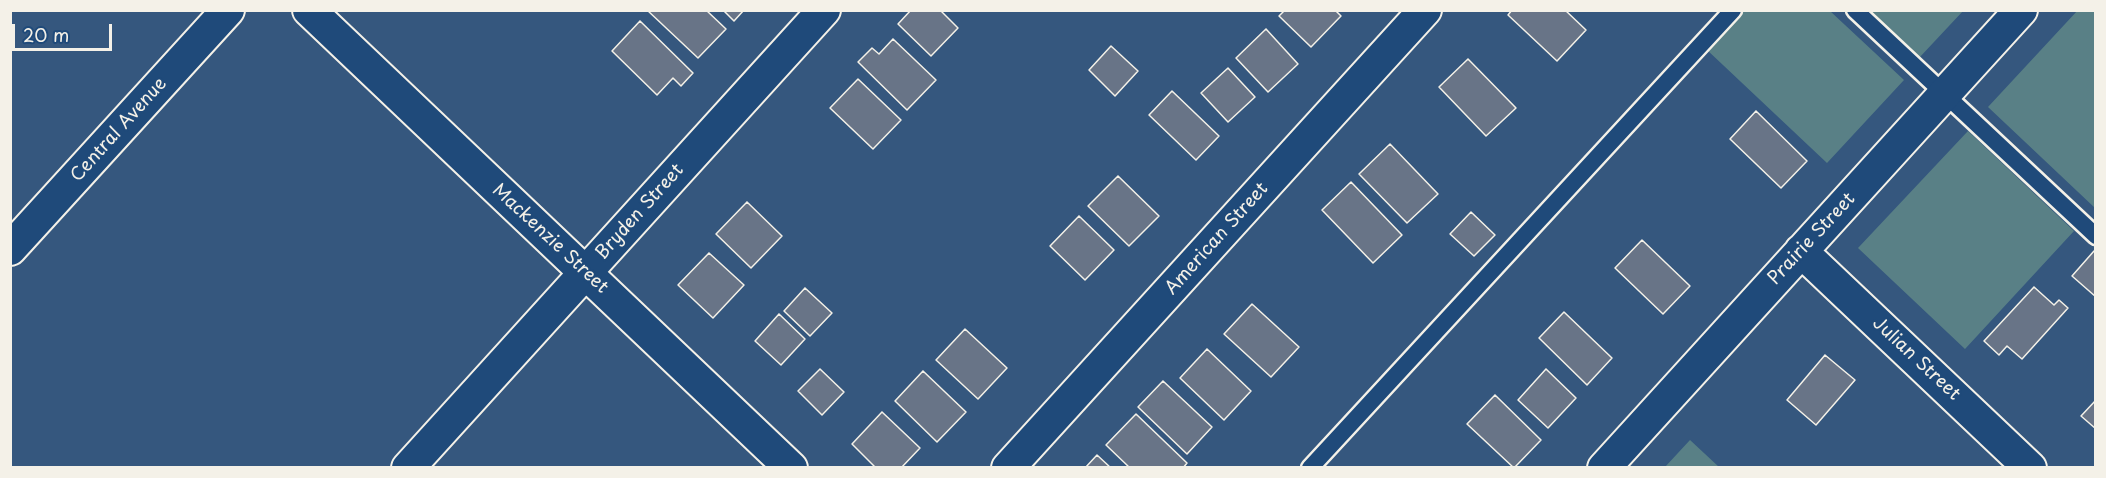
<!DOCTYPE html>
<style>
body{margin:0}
#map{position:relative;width:2106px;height:478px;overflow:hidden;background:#35577e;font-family:"Playpen Sans",sans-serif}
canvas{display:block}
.frame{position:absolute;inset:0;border:12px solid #f4f1e8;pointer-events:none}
.scale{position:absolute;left:12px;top:24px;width:100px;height:27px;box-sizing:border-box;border:3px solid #f4f1e8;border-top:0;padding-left:8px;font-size:18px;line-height:21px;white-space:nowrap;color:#f4f1e8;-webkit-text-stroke:4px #1f4a7a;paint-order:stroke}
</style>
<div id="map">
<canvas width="2106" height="478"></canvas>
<div class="frame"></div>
<div class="scale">20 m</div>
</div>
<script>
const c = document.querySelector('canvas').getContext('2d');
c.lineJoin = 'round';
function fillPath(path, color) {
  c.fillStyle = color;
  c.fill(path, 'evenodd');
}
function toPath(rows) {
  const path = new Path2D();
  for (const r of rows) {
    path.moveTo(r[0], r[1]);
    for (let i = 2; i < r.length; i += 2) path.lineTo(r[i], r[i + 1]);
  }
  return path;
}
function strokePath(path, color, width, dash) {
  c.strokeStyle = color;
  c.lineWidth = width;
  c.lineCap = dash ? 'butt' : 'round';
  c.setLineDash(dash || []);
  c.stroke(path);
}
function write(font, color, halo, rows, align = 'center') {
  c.font = font + ' "Playpen Sans",sans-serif';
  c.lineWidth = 4.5;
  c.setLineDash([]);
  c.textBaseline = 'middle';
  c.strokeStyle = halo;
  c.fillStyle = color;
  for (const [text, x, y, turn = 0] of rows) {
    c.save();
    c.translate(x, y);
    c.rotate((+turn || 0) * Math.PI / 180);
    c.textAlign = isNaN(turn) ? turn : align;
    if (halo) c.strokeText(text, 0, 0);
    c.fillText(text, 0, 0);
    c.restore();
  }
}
const green = toPath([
 [2078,10,2095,11,2095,208,1988,107],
 [1742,11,1830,11,1904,80,1827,163,1706,49],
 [1869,11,1963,11,1919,58],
 [1968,131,2074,231,1965,349,1858,248],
 [1690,440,1719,467,1665,467]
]);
const building = toPath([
 [647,10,706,10,726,29,698,58,647,10],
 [723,10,744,10,734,21,723,10],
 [911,10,940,10,958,28,931,56,898,24,911,10],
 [1285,10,1335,10,1341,16,1311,47,1279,16,1285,10],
 [1512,10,1565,10,1586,30,1557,61,1508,15,1512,10],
 [640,21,693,73,681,86,673,78,657,95,612,51,640,21],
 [1266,29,1298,64,1268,92,1236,58,1266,29],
 [893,39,936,80,907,110,858,62,872,48,879,54,893,39],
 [1111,46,1138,71,1115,96,1089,70,1111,46],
 [1468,59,1516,108,1486,136,1439,87,1468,59],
 [1228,68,1255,97,1228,122,1201,93,1228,68],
 [858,79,901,120,873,149,830,108,858,79],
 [1172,91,1219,136,1196,160,1149,115,1172,91],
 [1756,111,1807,161,1781,188,1730,139,1756,111],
 [1390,144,1438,194,1407,223,1359,174,1390,144],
 [1118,176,1159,216,1129,246,1088,206,1118,176],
 [1351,182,1402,235,1373,263,1322,210,1351,182],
 [747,202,782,236,751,268,716,234,747,202],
 [1471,212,1495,235,1474,256,1450,234,1471,212],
 [1079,216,1114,250,1085,280,1050,246,1079,216],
 [1642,240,1690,286,1663,314,1615,268,1642,240],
 [2094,251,2096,252,2096,297,2072,276,2094,251],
 [709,253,744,285,713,318,678,285,709,253],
 [2034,287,2054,305,2059,300,2068,308,2022,359,2007,346,1999,355,1984,341,2034,287],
 [805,288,832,313,810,336,784,311,805,288],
 [1252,304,1299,347,1271,377,1224,334,1252,304],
 [1564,312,1612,358,1587,385,1539,338,1564,312],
 [779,314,805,339,781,365,755,341,779,314],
 [965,329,1007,368,978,399,936,360,965,329],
 [1207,349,1251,391,1224,420,1180,378,1207,349],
 [1825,355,1855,380,1816,425,1787,400,1825,355],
 [820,369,844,392,822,415,798,391,820,369],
 [1546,369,1576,398,1548,428,1518,400,1546,369],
 [923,371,966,412,937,442,895,401,923,371],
 [1163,381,1212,427,1187,454,1138,407,1163,381],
 [1495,395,1541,440,1514,468,1467,424,1495,395],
 [2096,400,2096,429,2081,416,2096,400],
 [882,412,920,448,901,468,876,468,852,444,882,412],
 [1136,414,1187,463,1183,468,1130,468,1106,445,1136,414],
 [1097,455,1111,468,1085,468,1097,455]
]);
const service = toPath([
 [1855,10,2096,236],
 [1310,468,1733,10]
]);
const minor = toPath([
 [309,10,791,468],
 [10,249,228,10],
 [1801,251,2030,468],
 [408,468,824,10],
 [1008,468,1425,10],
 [1604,468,2021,10]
]);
const streetNames = [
 ["Central Avenue",119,130,-48],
 ["Bryden Street",640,212,-48],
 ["Mackenzie Street",550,239,43],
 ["American Street",1217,239,-48],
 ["Prairie Street",1812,239,-47],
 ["Julian Street",1916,359,43]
];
fillPath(green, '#598086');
fillPath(building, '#687487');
strokePath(building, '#f4f1e8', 1.5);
strokePath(service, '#f4f1e8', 21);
strokePath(minor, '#f4f1e8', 36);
strokePath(service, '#1f4a7a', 16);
strokePath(minor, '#1f4a7a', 32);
write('18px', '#f4f1e8', '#1f4a7a', streetNames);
</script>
